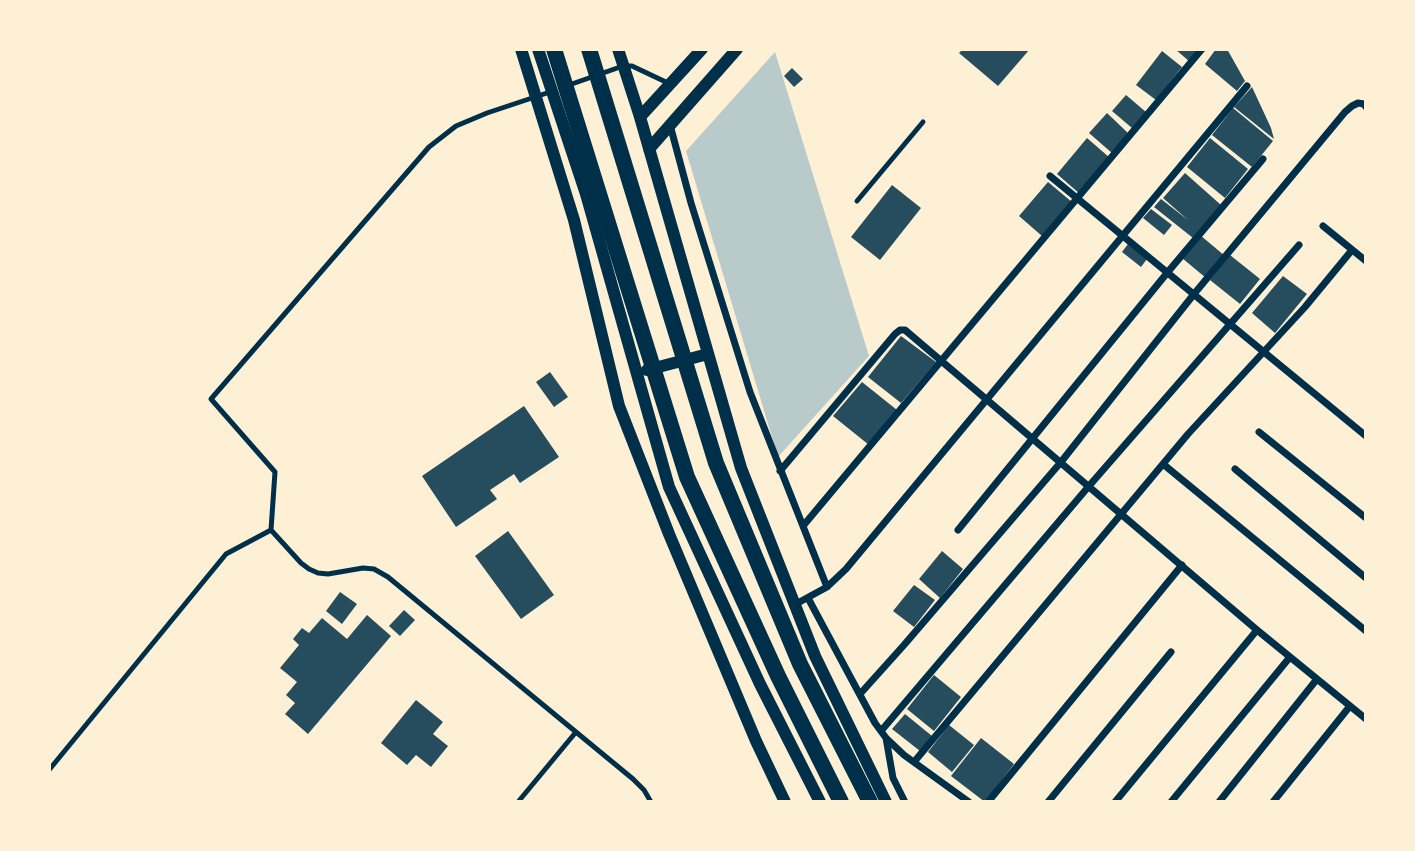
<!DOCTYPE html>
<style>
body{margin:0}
#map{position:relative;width:1415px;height:851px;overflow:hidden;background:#fdf0d5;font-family:"Work Sans",sans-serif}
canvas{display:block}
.frame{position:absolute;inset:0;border:51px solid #fdf0d5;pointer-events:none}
</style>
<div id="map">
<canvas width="1415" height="851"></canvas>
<div class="frame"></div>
</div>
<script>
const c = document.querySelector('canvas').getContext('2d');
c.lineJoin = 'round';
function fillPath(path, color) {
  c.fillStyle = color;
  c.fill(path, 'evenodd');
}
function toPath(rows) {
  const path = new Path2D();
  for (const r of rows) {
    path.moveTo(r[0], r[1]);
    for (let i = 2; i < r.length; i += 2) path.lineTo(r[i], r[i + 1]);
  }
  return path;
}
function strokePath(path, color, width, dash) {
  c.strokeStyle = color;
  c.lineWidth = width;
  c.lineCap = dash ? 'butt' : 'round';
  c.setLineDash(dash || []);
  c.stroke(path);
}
const green = toPath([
 [775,52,869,356,778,457,686,151]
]);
const building = toPath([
 [963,49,1030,49,998,86,959,53],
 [1175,49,1201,49,1190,62],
 [1216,49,1227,49,1245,81,1237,91,1205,64],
 [1162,51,1182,67,1156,100,1136,85],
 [792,68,803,79,794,87,784,76],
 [1252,87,1271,128,1274,139,1234,107],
 [1126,95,1146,112,1132,128,1112,111],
 [1233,108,1273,141,1252,167,1212,135],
 [1107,113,1129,134,1112,153,1089,133],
 [1087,138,1110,158,1080,194,1057,174],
 [1210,138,1248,169,1225,198,1187,167],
 [1185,173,1221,205,1193,238,1154,207,1161,199,1188,220,1163,198],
 [1048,182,1072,202,1042,236,1019,216],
 [892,185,921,208,880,260,851,237],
 [1151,209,1172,225,1164,235,1143,218],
 [1200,235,1225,256,1206,278,1182,258],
 [1128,244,1147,259,1141,267,1122,252],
 [1230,255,1260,279,1240,304,1210,280],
 [1283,276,1307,294,1275,333,1252,313],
 [901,336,936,362,901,403,868,377],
 [550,372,568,397,554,407,536,382],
 [862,382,897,410,869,445,833,416],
 [524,406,559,457,520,483,514,474,490,490,497,499,456,527,422,476],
 [508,531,554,595,521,619,475,556],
 [942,551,963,569,940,598,919,579],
 [914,585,935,600,914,627,893,611],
 [340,592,357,604,342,624,326,611],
 [404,610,415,620,400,636,389,626],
 [367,615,391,636,308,734,285,714,295,703,286,695,297,682,280,668,299,645,293,639,302,628,309,633,322,618,347,639],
 [934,675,961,697,934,731,907,709],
 [416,700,443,722,433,734,448,746,431,767,416,755,407,765,381,743],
 [905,714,932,736,920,751,892,729],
 [949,725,974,745,952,772,928,752],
 [981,738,1014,764,985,802,951,776]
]);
const service = toPath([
 [569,85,623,66,632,66,668,83],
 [550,92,487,113,456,126,429,147,211,399,275,472,271,530,301,563,309,569,318,573,328,574,363,568,374,569,388,577,633,779,644,790,651,802],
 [857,201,923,122],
 [49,770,226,554,271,530],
 [518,802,576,732]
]);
const minor = toPath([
 [670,125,691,203,750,392,827,587],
 [1050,176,1366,436],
 [1323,226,1366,261],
 [1259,432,1366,518],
 [1163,464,1366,631],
 [1235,469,1366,578],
 [780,471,895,334,900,330,905,330,1257,630,1366,719],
 [803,526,1202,49],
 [958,530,1167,273,1263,159],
 [808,598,875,723,886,738,904,755,969,802],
 [794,605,827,587,846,569,1247,86],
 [860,694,904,645,1061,462,1194,294,1345,112,1352,106,1358,103,1364,104,1366,107],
 [881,731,1089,486,1299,245],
 [886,738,893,778,905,802],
 [914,762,1188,434,1305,307,1352,250],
 [988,802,1182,565],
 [1048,802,1171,652],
 [1115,802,1257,630],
 [1171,802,1290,657],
 [1219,802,1317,679],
 [1273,802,1350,706]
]);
const tertiary = toPath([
 [521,49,574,220,619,406,669,534,756,741,785,802],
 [538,49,586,194,669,487,760,684,820,802],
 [618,49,640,117,741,468,815,656,886,802],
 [640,117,702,49],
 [649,149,737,49],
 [647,370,708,354]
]);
const primary = toPath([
 [554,49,687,477,778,676,841,802],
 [589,49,716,463,800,664,870,802]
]);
fillPath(green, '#b9caca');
fillPath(building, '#264d5e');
strokePath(service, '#003049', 5);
strokePath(minor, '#003049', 7);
strokePath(tertiary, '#003049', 12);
strokePath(primary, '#003049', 16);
</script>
